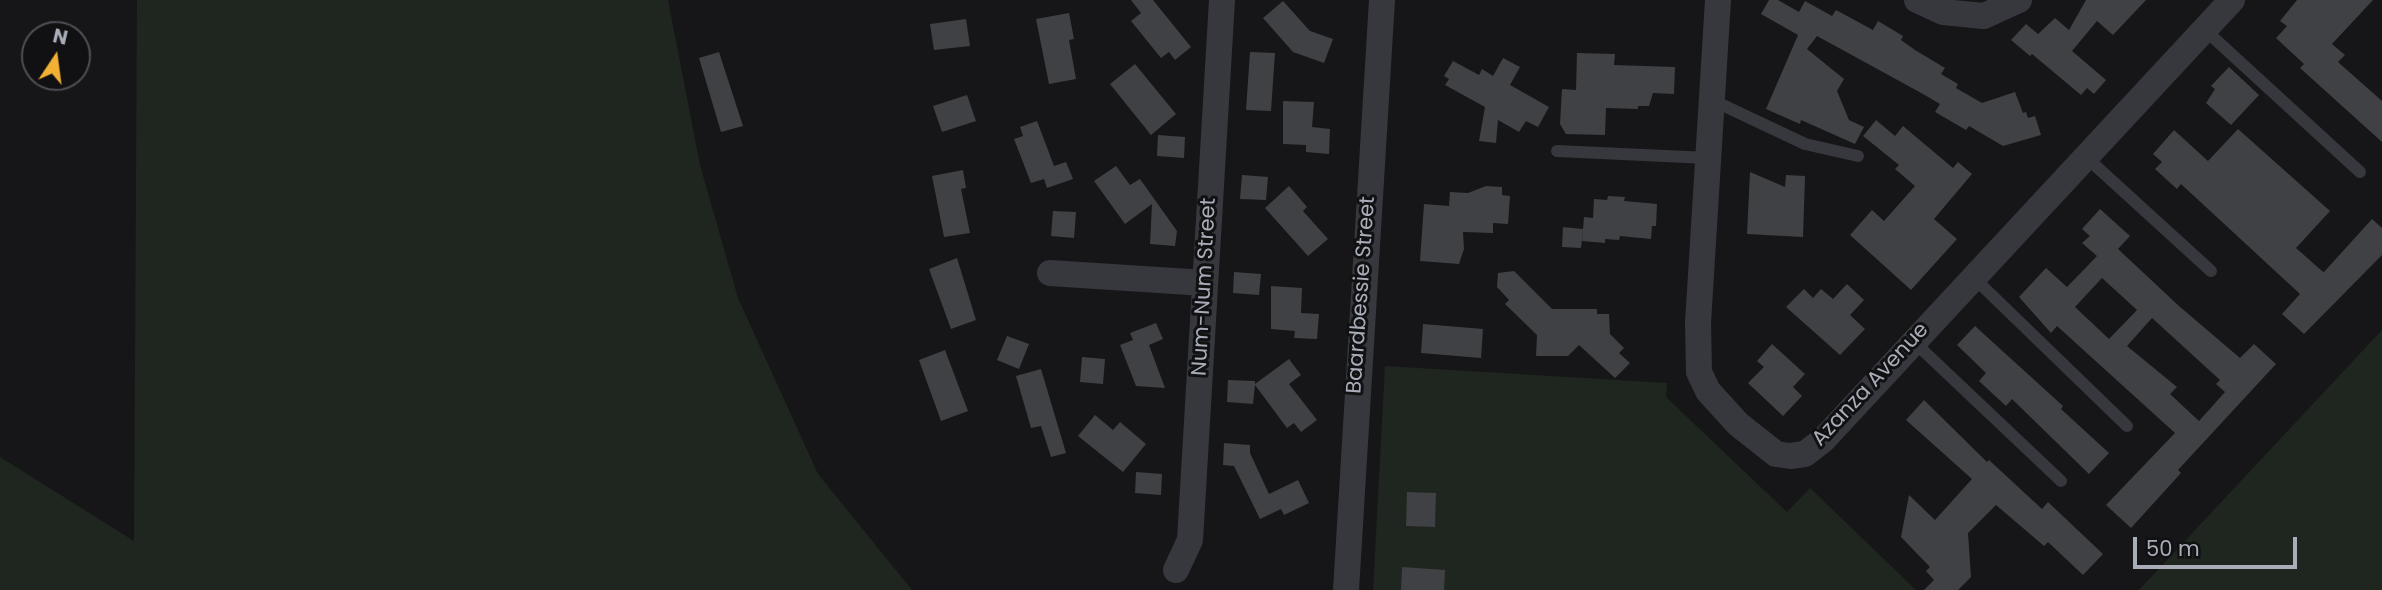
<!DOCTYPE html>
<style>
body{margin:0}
#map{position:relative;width:2382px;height:590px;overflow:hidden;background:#161618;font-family:Poppins,sans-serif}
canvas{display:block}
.north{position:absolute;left:21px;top:21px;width:70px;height:70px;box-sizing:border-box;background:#111113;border:2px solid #4d4f55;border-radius:50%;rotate:13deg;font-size:19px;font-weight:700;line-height:28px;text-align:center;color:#a8adb8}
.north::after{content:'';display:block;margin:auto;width:24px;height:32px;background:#f2b134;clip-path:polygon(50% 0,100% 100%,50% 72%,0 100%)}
.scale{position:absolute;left:2133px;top:537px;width:164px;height:32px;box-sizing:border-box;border:4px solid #a8adb8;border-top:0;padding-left:9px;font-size:21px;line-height:24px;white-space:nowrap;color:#a8adb8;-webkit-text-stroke:5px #111113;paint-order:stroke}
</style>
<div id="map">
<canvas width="2382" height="590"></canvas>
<div class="north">N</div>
<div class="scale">50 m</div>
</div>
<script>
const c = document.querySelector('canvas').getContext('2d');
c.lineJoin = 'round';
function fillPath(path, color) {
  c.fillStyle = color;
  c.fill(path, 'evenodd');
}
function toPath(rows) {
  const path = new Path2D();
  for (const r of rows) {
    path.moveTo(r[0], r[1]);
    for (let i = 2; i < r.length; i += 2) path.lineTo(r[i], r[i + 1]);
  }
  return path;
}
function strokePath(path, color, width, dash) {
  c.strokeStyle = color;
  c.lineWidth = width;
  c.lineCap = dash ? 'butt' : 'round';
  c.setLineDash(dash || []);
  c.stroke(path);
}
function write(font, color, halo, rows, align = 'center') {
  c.font = font + ' Poppins,sans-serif';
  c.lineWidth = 6;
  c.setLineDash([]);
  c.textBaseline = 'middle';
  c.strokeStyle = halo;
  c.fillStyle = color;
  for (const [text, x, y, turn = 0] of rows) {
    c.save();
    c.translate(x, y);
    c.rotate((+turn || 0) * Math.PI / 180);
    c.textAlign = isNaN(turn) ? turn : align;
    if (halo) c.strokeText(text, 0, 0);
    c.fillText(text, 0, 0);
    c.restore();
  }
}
const green = toPath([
 [137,0,668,0,700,165,738,298,818,474,912,590,0,590,0,457,134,541],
 [2382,330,2382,590,2139,590],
 [1385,366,1667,383,1666,397,1787,512,1810,488,1916,590,1373,590]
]);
const building = toPath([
 [1131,0,1153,0,1191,47,1175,60,1169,52,1161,58,1131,21,1141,13],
 [1769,0,1778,0,1799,12,1805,1,1832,16,1836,10,1873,30,1878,21,1903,36,1901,40,1915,50,1945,68,1941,74,1958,84,1956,88,1982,103,2015,92,2023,113,2026,112,2028,118,2035,116,2041,135,2003,146,1969,126,1966,130,1935,112,1940,104,1923,94,1817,36,1807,49,1844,79,1837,91,1849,120,1864,127,1855,144,1801,120,1800,124,1766,109,1798,35,1761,14],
 [2086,0,2146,0,2113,35,2097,21,2072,51,2106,80,2094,94,2087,88,2081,95,2032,54,2030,56,2011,40,2026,24,2038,34,2055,18,2069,30],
 [2297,0,2373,0,2332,44,2345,55,2338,62,2382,101,2382,142,2300,68,2304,64,2276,38,2287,26,2280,21],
 [1283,1,1310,31,1333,39,1324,63,1293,52,1263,18],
 [1069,13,1074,39,1069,40,1076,79,1049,84,1036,19],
 [966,19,970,46,934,50,930,24],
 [719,52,743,126,721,132,699,58],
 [1250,52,1275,53,1271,111,1246,110],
 [1577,53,1615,54,1614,65,1675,67,1674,94,1653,93,1649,106,1638,106,1638,109,1606,108,1605,135,1566,134,1560,124,1562,89,1576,90],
 [1503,58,1520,67,1510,85,1549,107,1538,127,1526,121,1519,132,1498,120,1496,143,1479,141,1485,107,1445,85,1449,79,1444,76,1453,61,1479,75,1482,69,1493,76],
 [1135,64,1176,114,1151,135,1110,84],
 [2229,67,2259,95,2231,125,2206,103,2215,89,2211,86],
 [967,95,976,121,942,132,933,106],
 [1283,101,1314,102,1312,127,1330,129,1329,154,1306,152,1306,145,1283,144],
 [1876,120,1895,136,1903,126,1953,168,1958,162,1972,174,1934,219,1957,239,1911,290,1850,235,1872,210,1884,221,1915,186,1895,169,1899,165,1863,136],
 [1037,121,1054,166,1066,162,1073,179,1047,188,1044,179,1031,183,1014,139,1023,136,1020,127],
 [2238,129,2330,211,2296,248,2322,271,2324,272,2372,219,2382,228,2382,255,2304,334,2282,314,2300,294,2181,184,2177,189,2155,169,2162,162,2153,154,2174,130,2208,161],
 [1158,135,1185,137,1184,158,1157,156],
 [1116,166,1130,185,1140,179,1177,231,1175,246,1150,244,1152,204,1125,224,1094,181],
 [963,170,966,188,961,189,970,233,944,237,932,176],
 [1750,172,1785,187,1786,175,1805,176,1803,237,1747,234],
 [1242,175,1268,177,1266,200,1240,199],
 [1289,186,1307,207,1303,211,1328,239,1308,256,1265,208],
 [1486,186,1502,187,1502,195,1510,196,1508,224,1493,223,1493,233,1463,232,1464,249,1459,264,1420,261,1424,204,1449,206,1450,192,1468,193],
 [1608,196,1625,197,1624,201,1657,204,1656,226,1652,226,1651,239,1620,236,1619,240,1605,239,1605,243,1582,241,1584,217,1593,218,1594,199,1607,200],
 [2100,209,2130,236,2118,249,2179,306,2240,358,2254,344,2276,364,2178,470,2181,473,2131,528,2106,505,2175,433,2057,326,2051,333,2019,297,2046,268,2067,287,2097,256,2082,243,2090,236,2082,229],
 [2102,278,2137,310,2109,339,2075,307],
 [2152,318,2220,380,2216,384,2225,392,2199,421,2170,394,2177,387,2127,346],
 [1053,211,1076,212,1074,238,1051,236],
 [1563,227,1583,229,1581,248,1562,247],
 [957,258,976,320,951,329,929,269],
 [1514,271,1552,309,1597,309,1597,314,1609,314,1610,334,1624,348,1619,353,1630,363,1615,378,1579,345,1568,356,1536,356,1537,335,1505,304,1509,300,1497,287,1498,273],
 [1234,272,1261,274,1259,295,1233,293],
 [1847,284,1864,300,1850,315,1865,329,1840,355,1786,307,1804,289,1813,298,1821,289,1833,299],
 [1271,286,1302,288,1301,313,1319,314,1317,339,1294,338,1295,331,1271,329],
 [1156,323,1163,339,1149,345,1165,388,1136,386,1120,345,1133,340,1130,333],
 [1423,324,1483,329,1481,358,1421,353],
 [1975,326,2063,406,2061,409,2109,453,2089,474,2012,399,2006,406,1979,381,1986,373,1957,345],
 [1007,336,1029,344,1019,369,997,360],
 [1772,344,1805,374,1793,387,1802,396,1783,416,1748,383,1764,367,1757,361],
 [945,350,968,411,941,421,919,360],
 [1082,357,1105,359,1103,384,1080,382],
 [1289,359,1301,375,1289,384,1317,420,1301,432,1294,423,1287,428,1255,385,1253,404,1227,402,1228,380,1255,381,1255,384],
 [1041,369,1066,453,1051,457,1041,426,1031,428,1016,376],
 [1924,400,1987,462,1989,460,2042,509,2048,502,2103,554,2083,575,2048,542,2044,546,1996,505,1968,533,1971,577,1958,590,1924,590,1934,580,1926,571,1930,567,1901,537,1909,495,1935,520,1972,479,1906,420],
 [1095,415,1113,430,1120,422,1146,444,1123,472,1078,436],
 [1224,443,1250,445,1250,453,1269,494,1298,480,1309,503,1284,515,1281,509,1260,519,1234,466,1223,465],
 [1136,472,1162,474,1161,495,1135,493],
 [1407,492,1436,493,1435,527,1406,526],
 [1402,567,1445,570,1444,590,1401,590]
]);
const lane = toPath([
 [2204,29,2360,172],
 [1712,100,1805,144,1858,156],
 [1557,151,1708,158],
 [2087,158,2211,271],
 [1973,277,2127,426],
 [1913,341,2061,481]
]);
const street = toPath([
 [1718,0,1698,323,1699,372,1708,391,1738,424,1776,454,1790,456,1805,454,1823,440,2232,0],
 [1917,0,1943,12,1984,16,2019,0],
 [1050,273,1205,283],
 [1176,570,1190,540,1222,0],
 [1346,590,1382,0]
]);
const streetNames = [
 ["Num-Num Street",1205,287,-87],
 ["Baardbessie Street",1362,295,-86],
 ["Azanza Avenue",1871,385,-47]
];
fillPath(green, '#1e261f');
fillPath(building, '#404145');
strokePath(lane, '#37383d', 12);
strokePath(street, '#37383d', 26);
write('21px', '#a8adb8', '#111113', streetNames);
</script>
